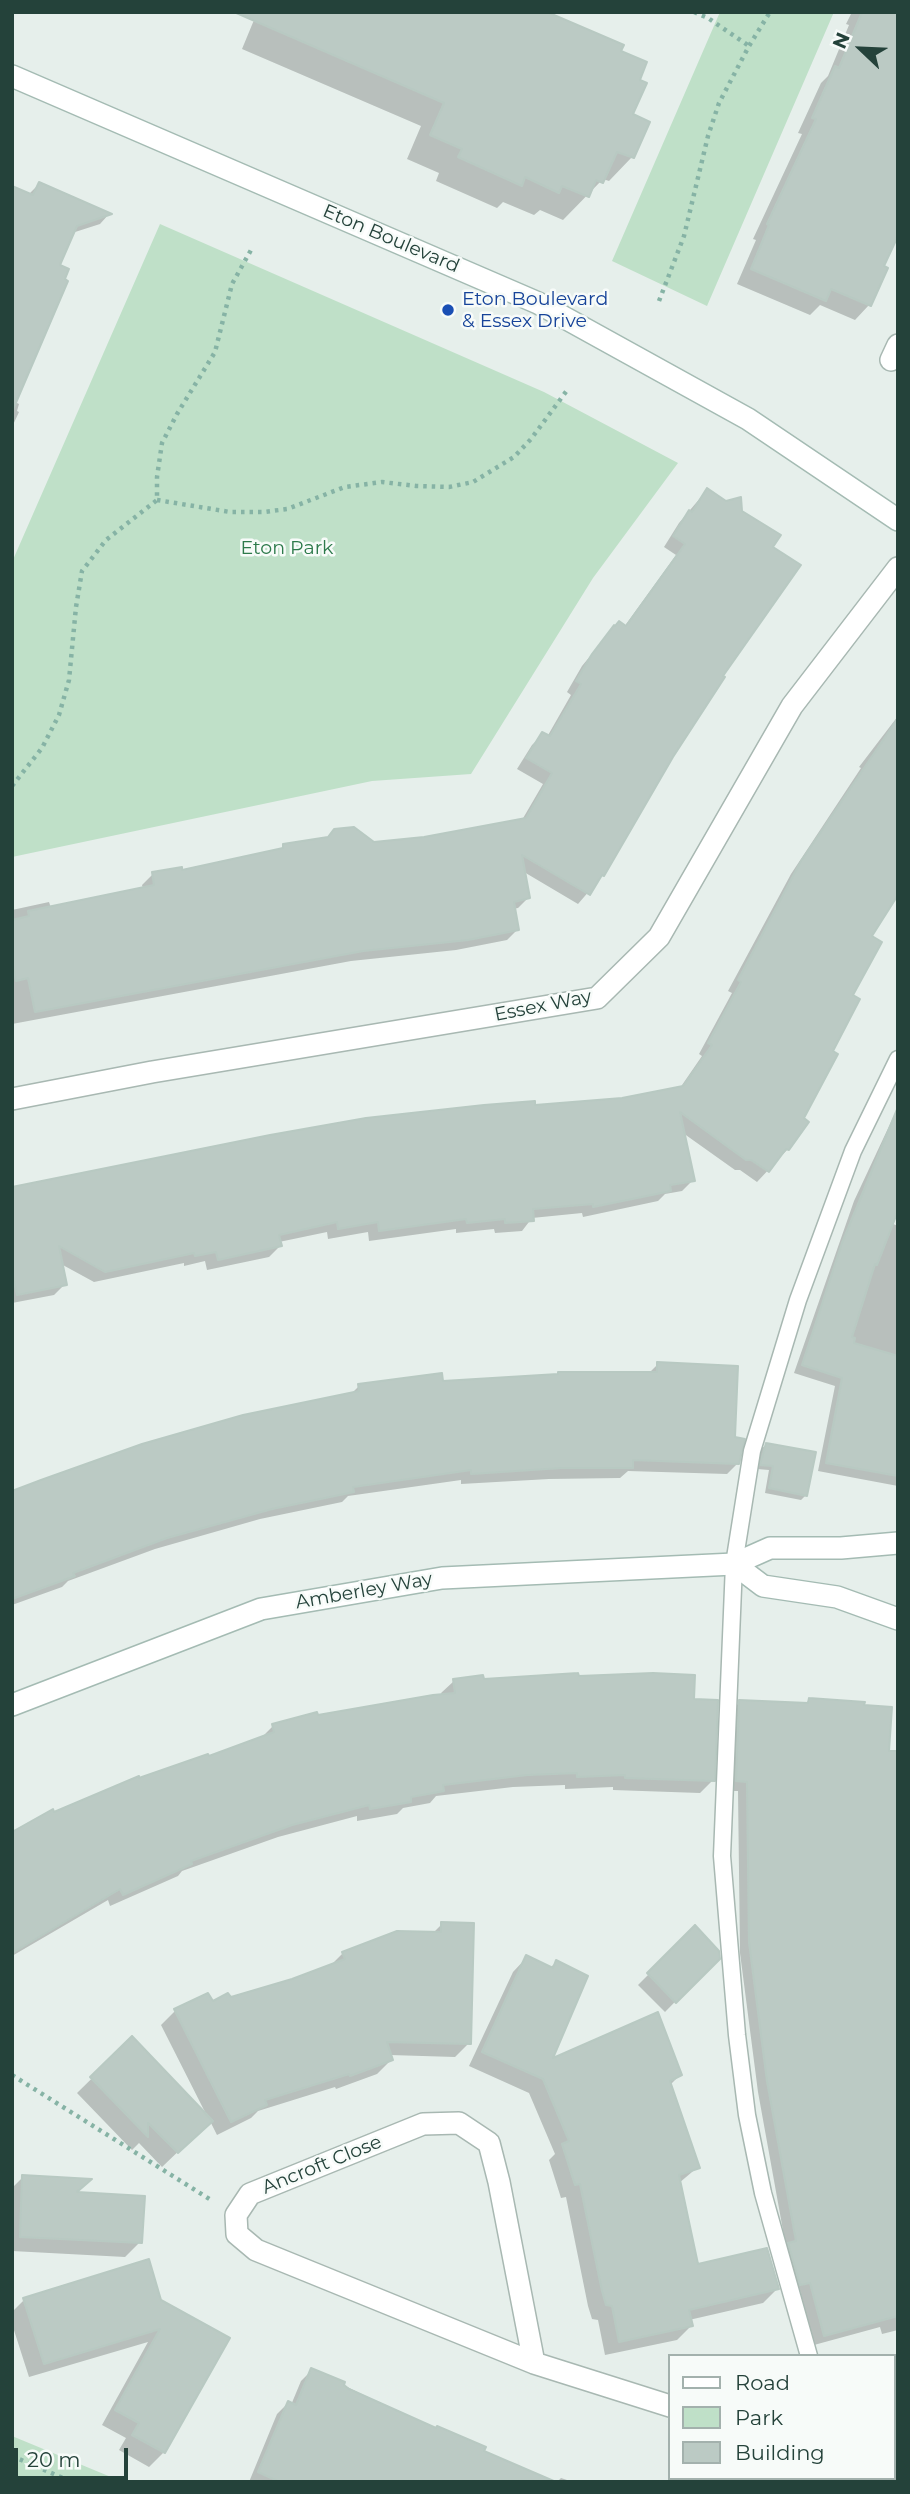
<!DOCTYPE html>
<style>
body{margin:0}
#map{position:relative;width:910px;height:2494px;overflow:hidden;background:#e6efeb;font-family:Montserrat,sans-serif}
canvas{display:block}
.frame{position:absolute;inset:0;border:14px solid #24423a;pointer-events:none}
.legend{position:absolute;left:668px;top:2354px;width:228px;height:126px;box-sizing:border-box;background:#f7fbf9;border:2px solid #a3b1ad;margin:0;padding:9px 12px;list-style:none;font-size:21px;color:#24423a}
.legend li{display:flex;align-items:center;gap:14px;height:35px}
.legend b{width:35px;border:2px solid #a3b1ad}
.north{position:absolute;left:826px;top:14px;width:70px;height:70px;-webkit-text-stroke:5px #f7fbf9;paint-order:stroke;rotate:293deg;font-size:19px;font-weight:700;line-height:28px;text-align:center;color:#24423a}
.north::after{content:'';display:block;margin:auto;width:24px;height:32px;background:#24423a;clip-path:polygon(50% 0,100% 100%,50% 72%,0 100%)}
.scale{position:absolute;left:14px;top:2448px;width:114px;height:32px;box-sizing:border-box;border:4px solid #24423a;border-top:0;padding-left:9px;font-size:21px;line-height:24px;white-space:nowrap;color:#24423a;-webkit-text-stroke:5px #f7fbf9;paint-order:stroke}
</style>
<div id="map">
<canvas width="910" height="2494"></canvas>
<div class="frame"></div>
<ul class="legend">
<li><b style="height:9px;background:#fff"></b>Road</li>
<li><b style="height:19px;background:#bfe0c8"></b>Park</li>
<li><b style="height:19px;background:#bbcac4"></b>Building</li>
</ul>
<div class="north">N</div>
<div class="scale">20 m</div>
</div>
<script>
const c = document.querySelector('canvas').getContext('2d');
c.lineJoin = 'round';
function fillPath(path, color) {
  c.fillStyle = color;
  c.fill(path, 'evenodd');
}
function toPath(rows) {
  const path = new Path2D();
  for (const r of rows) {
    path.moveTo(r[0], r[1]);
    for (let i = 2; i < r.length; i += 2) path.lineTo(r[i], r[i + 1]);
  }
  return path;
}
function strokePath(path, color, width, dash) {
  c.strokeStyle = color;
  c.lineWidth = width;
  c.lineCap = dash ? 'butt' : 'round';
  c.setLineDash(dash || []);
  c.stroke(path);
}
function write(font, color, halo, rows, align = 'center') {
  c.font = font + ' Montserrat,sans-serif';
  c.lineWidth = 5;
  c.setLineDash([]);
  c.textBaseline = 'middle';
  c.strokeStyle = halo;
  c.fillStyle = color;
  for (const [text, x, y, turn = 0] of rows) {
    c.save();
    c.translate(x, y);
    c.rotate((+turn || 0) * Math.PI / 180);
    c.textAlign = isNaN(turn) ? turn : align;
    if (halo) c.strokeText(text, 0, 0);
    c.fillText(text, 0, 0);
    c.restore();
  }
}
const green = toPath([
 [720,12,834,12,707,306,612,261],
 [160,224,544,392,678,463,593,578,471,774,372,781,12,857,12,562],
 [12,2436,123,2482,12,2482]
]);
const shadow = toPath([
 [852,12,898,12,882,267,869,305,855,320,820,305,810,315,737,284,756,240,753,239,802,134,798,133,821,83,828,76,849,25,846,24],
 [254,20,619,52,637,81,631,115,632,157,609,181,603,179,563,220,540,210,534,215,503,202,497,208,436,181,439,173,407,159,421,126,242,49],
 [39,184,109,214,100,224,72,233,58,266,15,402,19,404,17,411,19,412,12,427,12,188,28,195],
 [707,490,741,512,771,548,721,676,671,756,603,875,578,904,524,872,528,898,518,908,513,909,517,930,507,940,456,950,351,961,12,1024,12,910,49,902,51,908,143,889,142,885,153,874,181,872,279,850,284,846,374,844,425,838,522,820,543,784,517,769,532,745,543,734,547,737,571,695,567,692,582,666,614,627,624,627,676,555,664,547,679,523],
 [898,716,898,892,870,937,831,1052,788,1149,757,1182,740,1170,735,1170,683,1133,693,1180,682,1191,665,1194,658,1201,583,1217,582,1213,532,1218,522,1231,495,1233,494,1229,456,1233,456,1229,369,1241,368,1232,328,1239,327,1232,279,1242,280,1246,269,1257,207,1270,205,1261,184,1266,184,1263,94,1282,61,1264,65,1284,54,1295,12,1303,12,1189,534,1106,622,1099,680,1088,702,1056,699,1054,732,993,728,991,791,874,861,768,859,767],
 [898,1107,898,1199,891,1223,898,1226,898,1486,818,1471,835,1386,794,1373,854,1201],
 [658,1364,733,1438,738,1463,727,1474,628,1471,620,1478,549,1479,461,1484,461,1480,348,1496,342,1502,260,1519,155,1549,68,1581,62,1587,12,1605,12,1492,350,1395,359,1386,649,1373],
 [766,1445,806,1495,801,1500,765,1493,769,1470,757,1469,761,1449],
 [577,1678,692,1701,713,1780,700,1793,613,1790,613,1787,565,1789,565,1785,513,1787,436,1796,430,1803,403,1808,397,1814,357,1821,357,1816,278,1837,182,1871,178,1876,110,1906,108,1900,12,1956,12,1834,139,1780,261,1738,273,1726,442,1696,441,1693,454,1681],
 [809,1700,888,1753,898,1770,898,2330,882,2334,880,2327,814,2345,800,2291,790,2294,786,2247,758,2092,740,1953,738,1791,726,1791,730,1712,740,1702,805,1704],
 [442,1924,469,2043,455,2057,390,2055,391,2060,377,2074,336,2089,335,2087,258,2111,251,2118,217,2135,210,2121,162,2167,139,2143,132,2150,77,2093,132,2039,207,2116,161,2025,175,2011,230,1999,292,1980,330,1966,343,1953,432,1934],
 [695,1928,718,1958,665,2012,638,1985],
 [527,1957,550,1968,556,1962,550,2061,680,2075,670,2085,698,2167,679,2183,697,2266,777,2289,763,2303,689,2320,691,2326,677,2340,605,2355,598,2320,592,2319,588,2306,566,2197,561,2198,549,2160,555,2154,529,2093,469,2066,513,1972],
 [23,2177,75,2194,140,2242,125,2257,12,2251,12,2188],
 [24,2300,160,2301,164,2452,149,2467,119,2450,126,2438,102,2425,148,2342,29,2377,12,2324,12,2312],
 [312,2370,482,2452,552,2482,249,2482,277,2414,288,2403,291,2405,301,2381],
 [561,2478,573,2482,557,2482]
]);
const building = toPath([
 [234,12,547,12,624,45,621,51,647,62,640,80,647,83,633,114,650,122,634,158,617,152,603,183,596,180,589,197,562,186,559,193,525,177,522,186,458,157,462,149,430,135,444,103,234,12],
 [862,12,898,12,898,236,884,266,888,268,871,306,831,289,826,301,751,269,769,225,767,224,816,119,812,118,835,66,839,68,862,12],
 [39,182,112,214,77,226,60,265,69,269,65,279,68,281,12,412,12,186,33,195,39,182],
 [707,488,726,501,741,497,742,511,781,535,773,547,801,565,723,676,725,677,673,757,604,876,602,875,590,895,522,855,530,898,514,902,519,930,468,940,363,951,35,1012,28,978,16,981,12,962,12,920,29,916,28,911,154,885,152,872,182,867,182,870,283,848,283,844,328,837,334,829,354,827,374,842,424,837,526,818,552,773,526,758,542,732,550,736,581,684,576,681,592,654,614,625,615,626,619,621,626,626,685,544,673,536,689,510,692,512,707,488],
 [898,718,898,895,872,936,882,942,853,995,860,999,833,1051,838,1054,804,1118,809,1122,789,1150,786,1149,769,1172,751,1160,746,1160,680,1112,695,1181,670,1185,671,1191,593,1207,593,1204,533,1209,534,1221,505,1223,505,1219,467,1223,466,1219,379,1231,378,1222,338,1229,337,1222,279,1235,282,1246,218,1260,216,1252,195,1256,194,1253,105,1272,59,1246,67,1285,17,1295,12,1273,12,1187,270,1135,366,1118,484,1105,535,1101,535,1105,622,1098,683,1086,712,1045,708,1043,741,982,738,980,801,861,898,718],
 [898,1107,898,1211,877,1265,875,1264,852,1337,855,1338,854,1343,898,1356,898,1476,826,1463,842,1378,802,1365,842,1243,898,1107],
 [657,1362,738,1366,735,1437,745,1439,739,1464,633,1460,633,1468,561,1468,471,1474,471,1470,353,1487,354,1492,272,1509,167,1538,73,1573,75,1576,12,1599,12,1491,41,1480,142,1444,243,1415,359,1391,358,1384,442,1373,443,1381,558,1374,558,1372,657,1372,657,1362],
 [766,1443,816,1452,807,1496,769,1488,773,1466,760,1465,766,1443],
 [578,1673,579,1676,653,1673,695,1675,694,1699,718,1700,715,1781,625,1778,625,1775,577,1777,577,1773,527,1775,443,1785,444,1791,411,1797,411,1802,370,1809,369,1805,292,1825,191,1861,192,1864,123,1895,120,1889,12,1953,12,1832,53,1809,54,1812,139,1776,139,1778,208,1754,209,1756,274,1732,272,1724,317,1712,318,1715,433,1695,455,1693,453,1679,483,1675,484,1679,578,1673],
 [809,1698,865,1702,864,1705,892,1707,889,1751,898,1751,898,2316,824,2336,810,2283,800,2285,788,2243,796,2241,767,2081,749,1942,747,1782,736,1781,739,1700,808,1703,809,1698],
 [441,1922,474,1923,471,2044,387,2042,393,2060,350,2076,349,2074,265,2100,267,2105,231,2122,174,2009,208,1993,213,2001,228,1993,231,1997,292,1979,345,1959,342,1952,397,1931,441,1932,441,1922],
 [695,1925,719,1951,720,1959,676,2003,647,1973,695,1925],
 [526,1955,553,1968,556,1960,588,1976,553,2058,658,2012,682,2075,670,2081,700,2168,679,2175,698,2264,767,2248,779,2289,689,2310,693,2326,619,2342,612,2306,606,2305,602,2291,580,2184,575,2185,562,2144,569,2141,543,2079,482,2052,526,1955],
 [132,2036,213,2121,178,2153,148,2123,148,2137,90,2077,132,2036],
 [22,2175,92,2179,77,2192,145,2196,142,2243,20,2237,22,2175],
 [149,2259,161,2300,230,2338,165,2453,132,2435,139,2423,115,2410,160,2329,44,2364,23,2298,149,2259],
 [311,2368,345,2382,344,2385,349,2389,436,2428,437,2426,486,2447,484,2451,556,2482,280,2482,258,2472,288,2401,296,2405,311,2368]
]);
const path = toPath([
 [694,12,708,18,749,46],
 [659,301,684,236,708,136,719,103,749,46,770,12],
 [157,500,230,512,264,512,287,509,345,487,382,482,416,486,449,487,473,482,514,457,531,439,568,389],
 [12,786,42,748,59,715,69,680,76,607,82,571,106,540,157,500,157,477,162,443,177,414,215,352,232,284,251,250],
 [12,2075,211,2200],
 [12,2456,72,2482]
]);
const lane = toPath([
 [809,2356,763,2193,747,2115,737,2035,722,1856,734,1564,752,1451,798,1300,853,1151,898,1059]
]);
const street = toPath([
 [891,360,898,345],
 [12,1099,152,1072,597,998,659,937,792,706,898,568],
 [534,2363,499,2182,489,2143,459,2123,423,2124,250,2194,236,2215,237,2234,256,2250,534,2363,670,2406],
 [894,2389,898,2389]
]);
const secondary = toPath([
 [12,76,538,303,748,419,898,520],
 [734,1564,763,1586,837,1597,898,1619],
 [12,1705,261,1609,442,1578,734,1564,770,1548,841,1548,898,1543]
]);
const markers = [
 [448,310,7,"#1a4fb4"]
];
const streetNames = [
 ["Eton Boulevard",391,239,23],
 ["Essex Way",543,1006,-11],
 ["Amberley Way",364,1591,-10],
 ["Ancroft Close",322,2165,-22]
];
const transitNames = [
 ["Eton Boulevard",462,299],
 ["& Essex Drive",462,321]
];
const parkNames = [
 ["Eton Park",287,548]
];
fillPath(green, '#bfe0c8');
fillPath(shadow, '#0003');
fillPath(building, '#bbcac4');
strokePath(building, '#b8c9c2', 2);
strokePath(lane, '#a8b8b2', 19);
strokePath(street, '#a8b8b2', 24);
strokePath(secondary, '#a4bbb3', 24);
strokePath(path, '#86b3a5', 4.5, [3.5, 5]);
strokePath(lane, '#fff', 16);
strokePath(street, '#fff', 21);
strokePath(secondary, '#fff', 21);
for (const [x, y, r, color] of markers) {
  const dot = new Path2D();
  dot.arc(x, y, r, 0, 2 * Math.PI);
  c.fillStyle = color;
  c.fill(dot);
  strokePath(dot, '#f7fbf9', 2.5);
}
write('19px', '#24423a', '#f7fbf9', streetNames);
write('19px', '#164399', '#f7fbf9', transitNames, 'left');
write('19px', '#2d7a4b', '#f7fbf9', parkNames);
</script>
